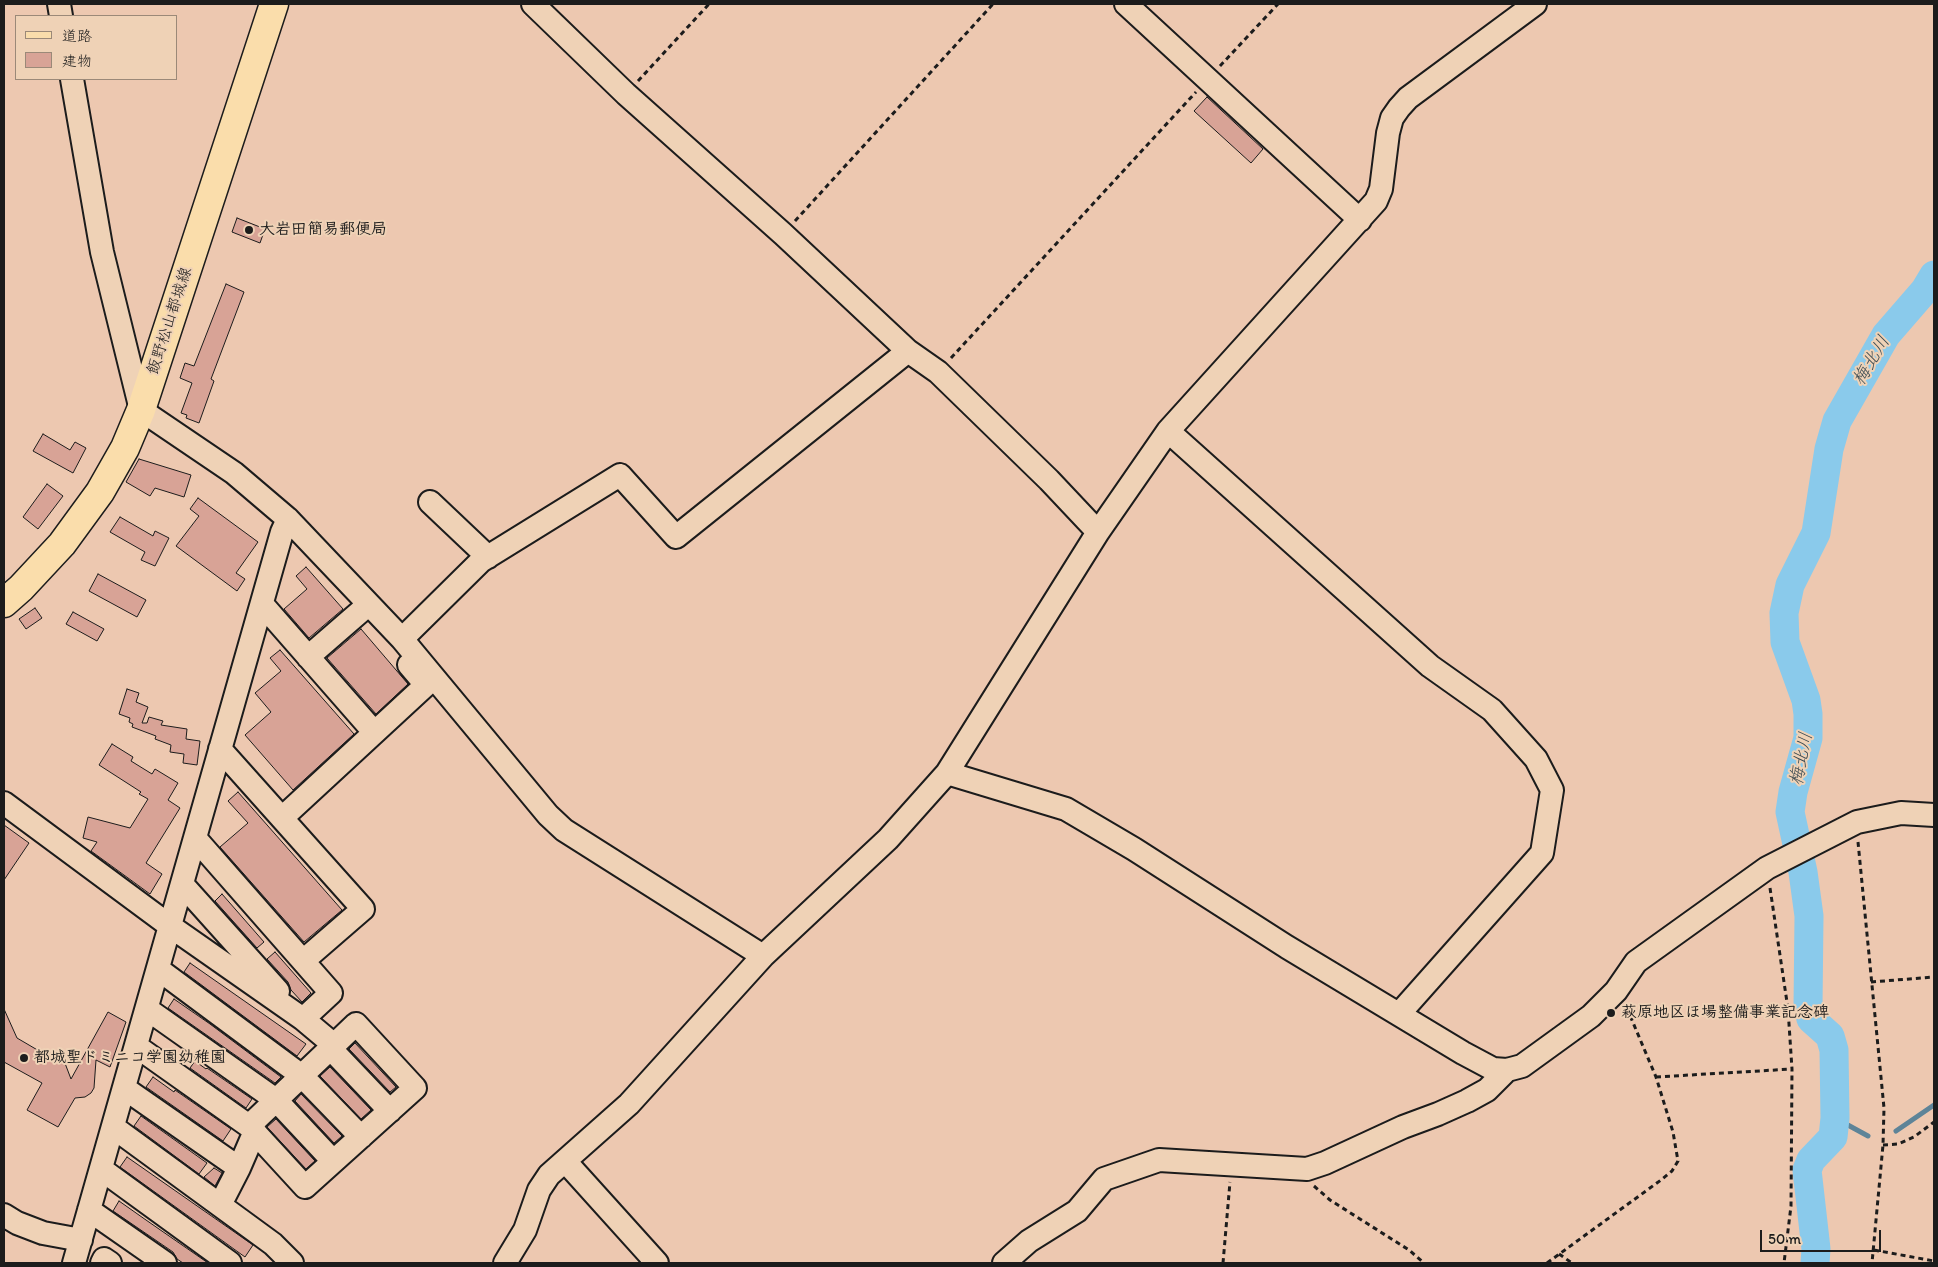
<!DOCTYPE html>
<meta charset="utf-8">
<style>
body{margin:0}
#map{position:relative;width:1938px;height:1267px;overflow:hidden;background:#edc8b0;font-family:Itim,"Klee One",sans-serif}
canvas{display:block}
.frame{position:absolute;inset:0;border:5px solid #1c1c1c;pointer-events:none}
.legend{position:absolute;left:15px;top:15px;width:162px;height:65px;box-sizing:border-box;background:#efd2b6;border:1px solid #9b8978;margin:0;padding:6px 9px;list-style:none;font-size:15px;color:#1c1c1c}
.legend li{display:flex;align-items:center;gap:10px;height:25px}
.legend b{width:25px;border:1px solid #9b8978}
.scale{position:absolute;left:1760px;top:1230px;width:121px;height:22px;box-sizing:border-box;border:2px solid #1c1c1c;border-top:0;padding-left:6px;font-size:15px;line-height:18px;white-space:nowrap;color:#1c1c1c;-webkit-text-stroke:4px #efd2b6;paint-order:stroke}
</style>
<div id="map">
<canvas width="1938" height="1267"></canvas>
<div class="frame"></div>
<ul class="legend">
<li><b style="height:6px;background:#faddab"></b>道路</li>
<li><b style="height:14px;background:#d8a396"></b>建物</li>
</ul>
<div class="scale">50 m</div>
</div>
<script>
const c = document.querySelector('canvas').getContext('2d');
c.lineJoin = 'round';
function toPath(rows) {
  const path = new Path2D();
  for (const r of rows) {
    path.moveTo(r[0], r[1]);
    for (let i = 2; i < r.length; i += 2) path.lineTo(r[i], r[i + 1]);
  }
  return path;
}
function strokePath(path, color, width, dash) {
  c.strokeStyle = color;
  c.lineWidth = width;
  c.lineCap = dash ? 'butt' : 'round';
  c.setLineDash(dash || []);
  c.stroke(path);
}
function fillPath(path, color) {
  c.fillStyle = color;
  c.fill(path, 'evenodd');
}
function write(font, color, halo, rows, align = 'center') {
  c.font = font + ' Itim,"Klee One",sans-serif';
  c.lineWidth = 4;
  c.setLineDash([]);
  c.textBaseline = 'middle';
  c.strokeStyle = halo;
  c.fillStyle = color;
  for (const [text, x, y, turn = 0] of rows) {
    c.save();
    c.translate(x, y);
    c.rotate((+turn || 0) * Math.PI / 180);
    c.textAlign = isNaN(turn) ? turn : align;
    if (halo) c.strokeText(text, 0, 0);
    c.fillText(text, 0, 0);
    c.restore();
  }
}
const stream = toPath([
 [1835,1118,1868,1136],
 [1896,1131,1934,1105]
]);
const river = toPath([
 [1815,1263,1816,1249,1807,1170,1811,1160,1833,1137,1835,1118,1834,1050,1830,1036,1811,1019,1808,1007,1809,916,1803,872,1790,812,1793,792,1808,738,1808,714,1806,700,1785,642,1784,613,1790,585,1816,533,1829,449,1837,421,1886,335,1925,290,1934,275]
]);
const building = toPath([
 [1207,97,1263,149,1251,163,1194,111,1207,97],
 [237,218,265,229,260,243,232,232,237,218],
 [226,284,244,292,211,379,214,381,199,423,186,418,187,415,181,413,192,383,180,378,185,363,194,366,226,284],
 [43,434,70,450,75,442,86,448,73,473,33,451,43,434],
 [139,459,191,475,184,497,155,488,150,496,126,482,139,459],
 [47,484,63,496,38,529,23,517,47,484],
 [198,498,258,542,236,573,245,579,237,591,176,546,199,516,190,509,198,498],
 [120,517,153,536,155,531,169,538,155,566,141,560,145,552,110,532,120,517],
 [306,567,343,609,309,638,284,609,307,589,296,576,306,567],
 [98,574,146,600,137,617,89,591,98,574],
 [35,608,42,618,26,629,19,619,35,608],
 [73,612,104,629,97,641,66,624,73,612],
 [361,629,408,684,376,714,327,658,361,629],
 [280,650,354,734,293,790,245,735,271,712,255,693,281,671,270,658,280,650],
 [127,689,139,693,136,702,148,707,142,723,147,723,149,717,163,721,161,725,187,729,186,739,200,741,197,765,183,763,184,754,170,752,171,745,155,739,156,736,132,727,133,724,129,722,130,718,119,714,127,689],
 [112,744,133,757,131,761,152,774,155,769,178,783,168,800,180,808,146,863,162,874,150,894,91,851,97,842,83,838,88,817,130,828,148,799,139,794,141,792,99,765,112,744],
 [238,792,342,910,304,942,220,847,248,823,228,801,238,792],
 [4,825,29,843,4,880,4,825],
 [222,894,264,942,257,948,215,901,222,894],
 [275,952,311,993,302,1002,291,990,288,982,267,959,275,952],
 [190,963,306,1044,297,1056,184,972,190,963],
 [174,999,210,1024,281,1077,275,1083,168,1008,174,999],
 [4,1009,17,1038,46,1055,51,1053,57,1054,63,1058,71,1079,108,1012,126,1022,110,1067,96,1060,94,1088,91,1093,85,1097,75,1098,58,1127,27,1110,42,1083,4,1062,4,1009],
 [355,1043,396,1087,390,1092,349,1049,355,1043],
 [195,1061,206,1069,207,1068,252,1099,246,1108,190,1068,195,1061],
 [330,1067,371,1110,361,1119,320,1076,330,1067],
 [153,1077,174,1092,175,1090,231,1129,223,1141,146,1087,153,1077],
 [301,1094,342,1136,334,1143,295,1101,301,1094],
 [141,1116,207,1163,199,1174,134,1126,141,1116],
 [276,1119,315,1161,306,1169,267,1127,276,1119],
 [127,1157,253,1245,245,1257,120,1167,127,1157],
 [214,1168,222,1173,215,1186,204,1177,214,1168],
 [119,1201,146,1220,208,1263,183,1263,177,1259,173,1252,113,1211,119,1201]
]);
const path = toPath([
 [1220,66,1278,4],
 [638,81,709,4],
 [795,221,993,4],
 [951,358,1196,92],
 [1858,842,1884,1108,1883,1145,1872,1263],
 [1770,888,1788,1009,1792,1069,1791,1206,1784,1263],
 [1871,982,1934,977],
 [1656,1077,1792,1069],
 [1883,1145,1898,1144,1914,1137,1934,1122],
 [1314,1186,1330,1200,1409,1250,1424,1263],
 [1874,1250,1934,1261],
 [1559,1254,1572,1263],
 [1223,1263,1230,1182],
 [1547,1263,1661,1180,1672,1171,1678,1161,1673,1132,1656,1077,1626,1006]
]);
const minor = toPath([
 [59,4,61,16],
 [533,4,626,94,783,234,908,351,938,372,1049,480,1098,532],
 [1126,4,1360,220],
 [72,79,102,252,141,410,234,473,288,519,402,639,548,815,564,830,763,956],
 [1168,431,1430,666,1492,710,1536,759,1552,790,1542,853,1399,1014],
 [430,502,488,557],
 [262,604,374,732],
 [402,639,481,561,620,475,676,537,908,351],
 [308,657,361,611],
 [220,749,363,909,303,961],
 [947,773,1066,809,1134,849,1287,947,1463,1053,1493,1069,1507,1070,1522,1066,1591,1016,1616,991,1636,962,1767,868,1857,822,1901,813,1934,815],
 [4,803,170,926,303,1019],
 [282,818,426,685,409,665],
 [182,884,278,991],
 [158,969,302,1076,361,1137],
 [147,1009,276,1100,333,1161],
 [136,1046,249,1126,334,1045,303,1019,331,993,195,838],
 [330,1048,390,1111],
 [124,1088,239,1168,220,1205],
 [249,1126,305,1187,415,1088,356,1024,334,1045],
 [113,1127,273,1244,292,1263],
 [565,1161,657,1263],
 [239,1168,255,1131],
 [101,1169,230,1263],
 [89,1210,165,1263],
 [4,1215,17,1223,43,1233,81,1240],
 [74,1263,282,532,288,519],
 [102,1263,104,1259,110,1263],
 [505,1263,525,1230,539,1190,549,1175,629,1104,763,956,888,839,947,773,1098,532,1168,431,1376,201,1381,189,1388,133,1392,118,1399,108,1408,98,1535,4],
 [1004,1263,1029,1241,1077,1211,1104,1179,1159,1160,1307,1169,1325,1163,1403,1127,1438,1114,1467,1101,1487,1090,1507,1070]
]);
const major = toPath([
 [4,603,21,588,62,544,100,492,125,448,141,410,274,4]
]);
const markers = [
 [249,230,5,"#1c1c1c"],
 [1611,1013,5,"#1c1c1c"],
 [24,1058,5,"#1c1c1c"]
];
const poiNames = [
 ["大岩田簡易郵便局",259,230],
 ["萩原地区ほ場整備事業記念碑",1621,1013],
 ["都城聖ドミニコ学園幼稚園",34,1058]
];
const streetNames = [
 ["飯野松山都城線",170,321,-72]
];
const waterNames = [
 ["梅北川",1872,361,-59],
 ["梅北川",1802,759,-79]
];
strokePath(stream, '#5e8498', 5);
strokePath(river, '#8acaeb', 29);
fillPath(building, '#d8a396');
strokePath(building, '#1c1c1c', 1);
strokePath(minor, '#1c1c1c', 26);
strokePath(major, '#1c1c1c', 31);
strokePath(path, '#1c1c1c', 3, [5, 4]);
strokePath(minor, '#efd2b6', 22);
strokePath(major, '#faddab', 28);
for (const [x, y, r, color] of markers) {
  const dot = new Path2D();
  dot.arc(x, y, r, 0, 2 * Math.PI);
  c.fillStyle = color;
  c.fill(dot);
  strokePath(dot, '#efd2b6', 2);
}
write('bold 16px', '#1c1c1c', '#efd2b6', poiNames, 'left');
write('16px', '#1c1c1c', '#efd2b6', streetNames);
write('italic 18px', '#384850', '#efd2b6', waterNames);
</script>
